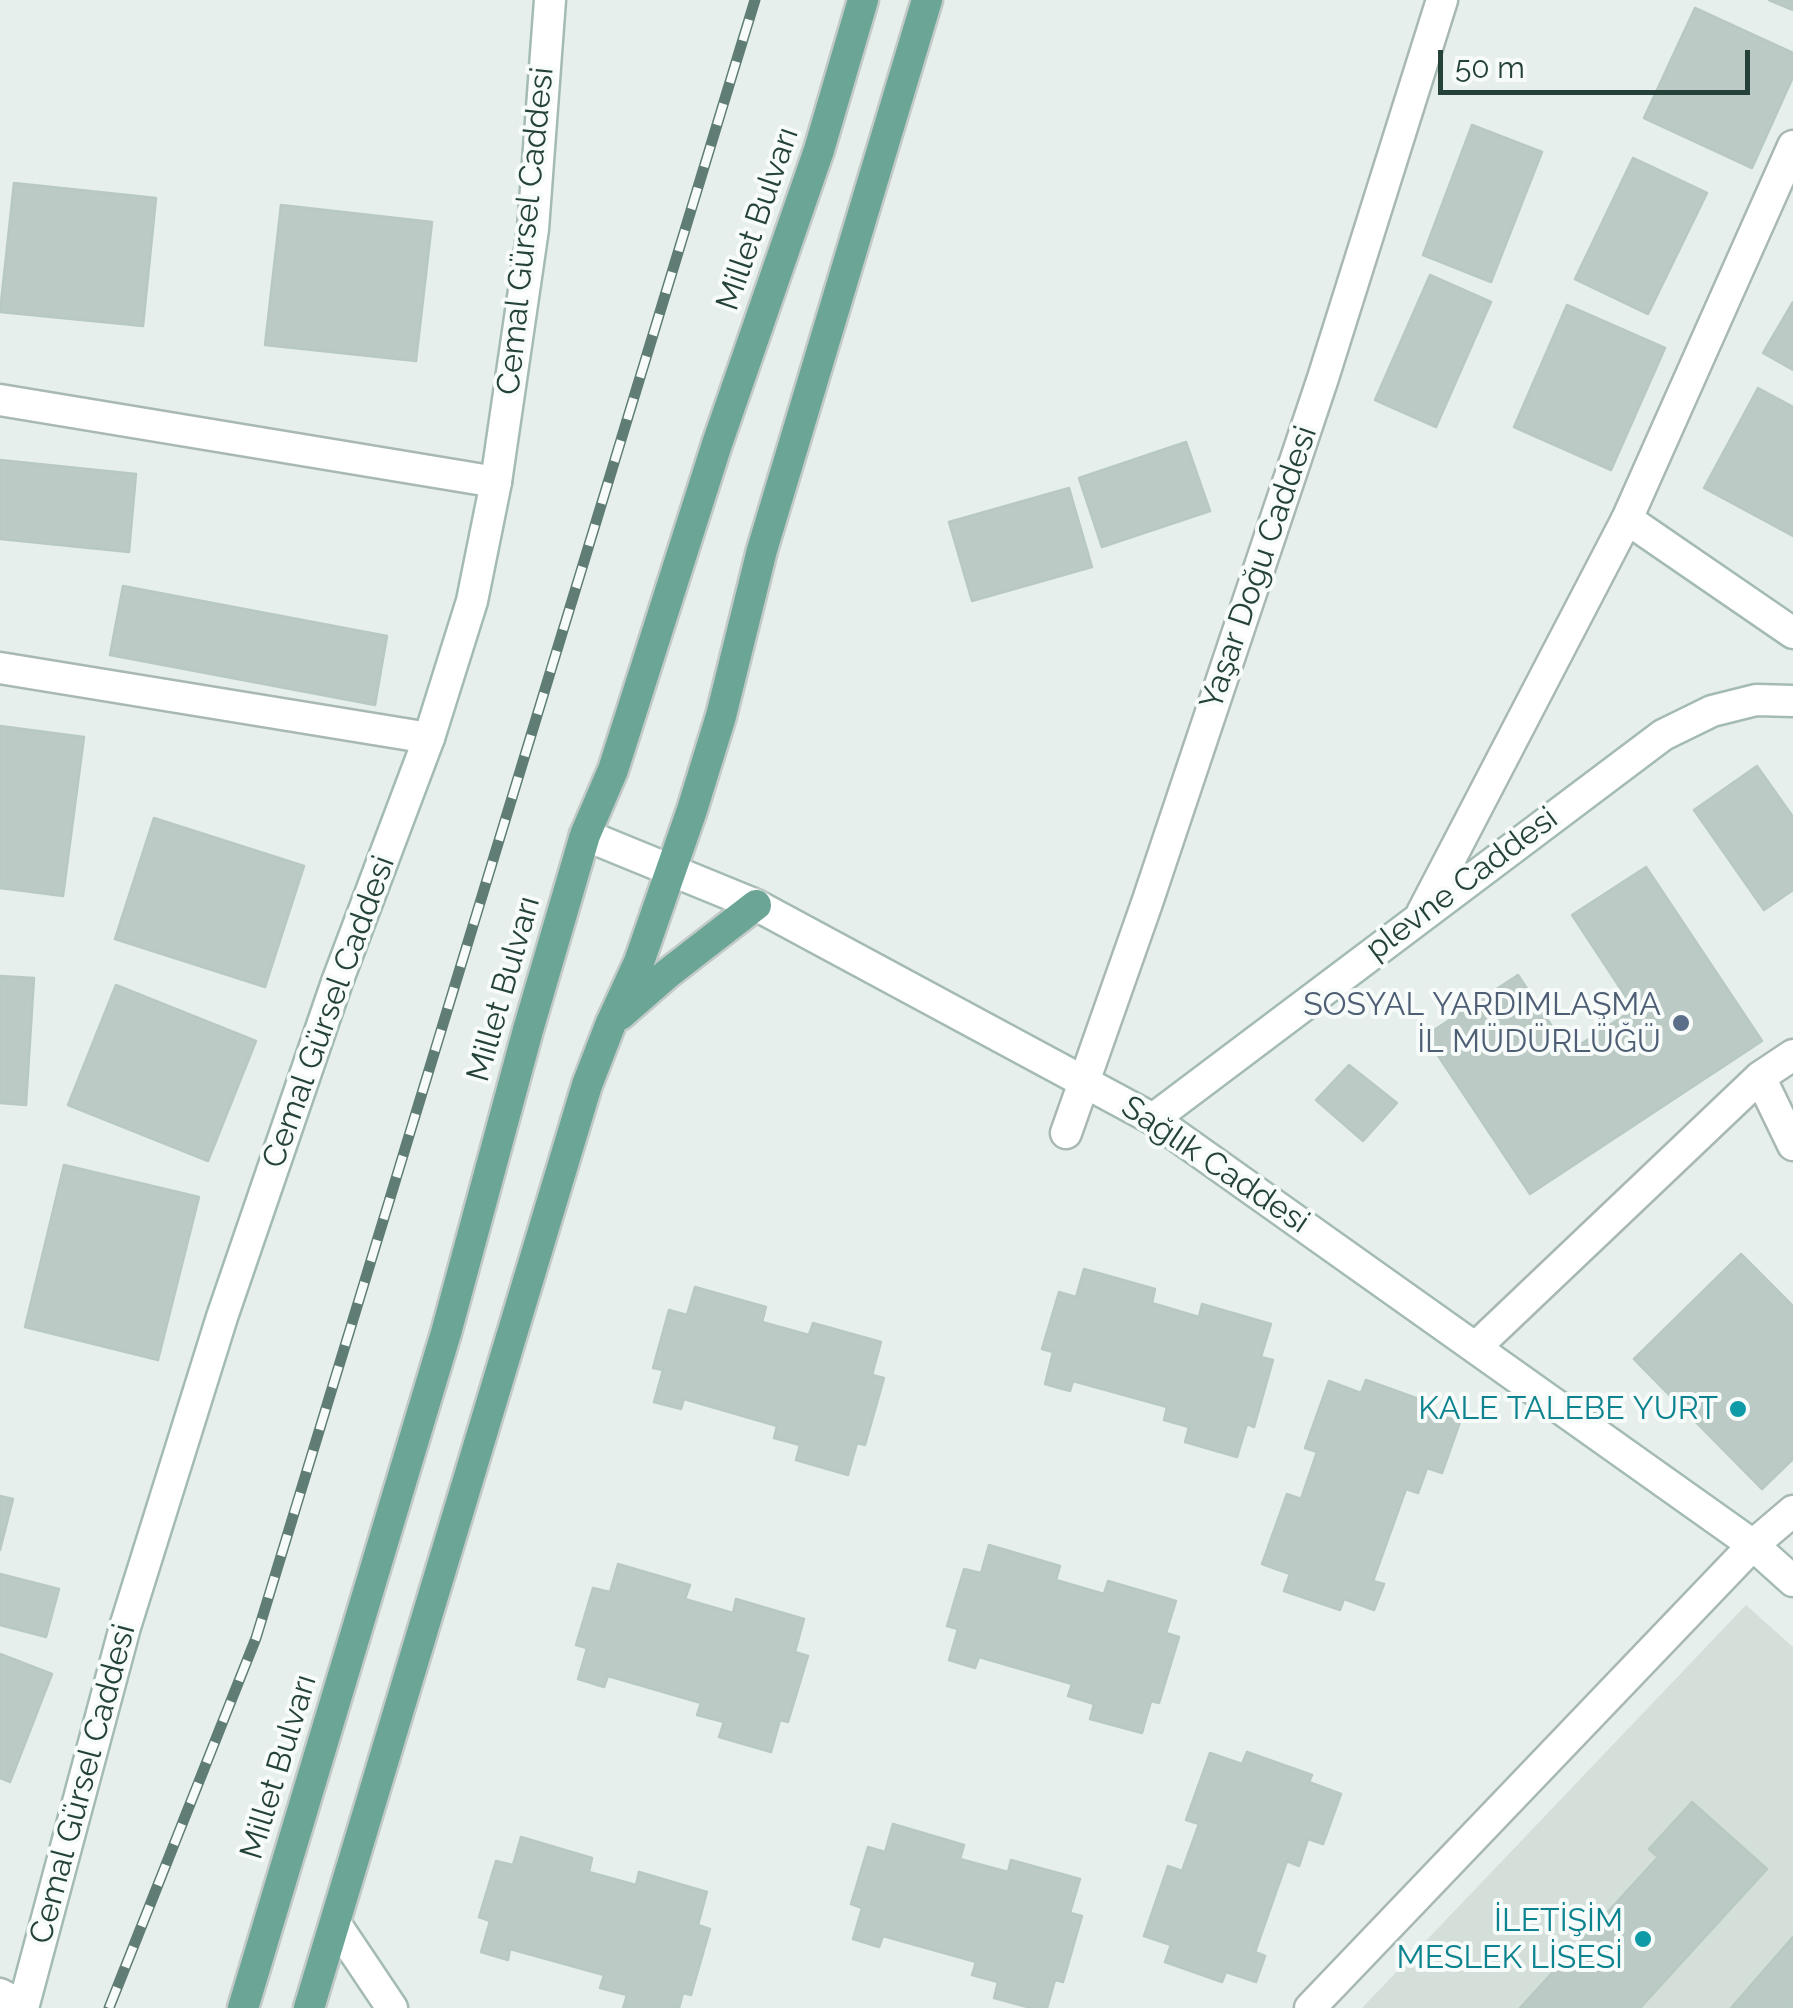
<!DOCTYPE html>
<meta charset="utf-8">
<style>
body{margin:0}
#map{position:relative;width:1793px;height:2008px;overflow:hidden;background:#e6efeb;font-family:Raleway,sans-serif}
canvas{display:block}
.scale{position:absolute;left:1438px;top:50px;width:312px;height:45px;box-sizing:border-box;border:5px solid #24423a;border-top:0;padding-left:12px;font-size:30px;line-height:35px;white-space:nowrap;color:#24423a;-webkit-text-stroke:8px #f7fbf9;paint-order:stroke}
</style>
<div id="map">
<canvas width="1793" height="2008"></canvas>
<div class="scale">50 m</div>
</div>
<script>
const c = document.querySelector('canvas').getContext('2d');
c.lineJoin = 'round';
function fillPath(path, color) {
  c.fillStyle = color;
  c.fill(path, 'evenodd');
}
function toPath(rows) {
  const path = new Path2D();
  for (const r of rows) {
    path.moveTo(r[0], r[1]);
    for (let i = 2; i < r.length; i += 2) path.lineTo(r[i], r[i + 1]);
  }
  return path;
}
function strokePath(path, color, width, dash) {
  c.strokeStyle = color;
  c.lineWidth = width;
  c.lineCap = dash ? 'butt' : 'round';
  c.setLineDash(dash || []);
  c.stroke(path);
}
function write(font, color, halo, rows, align = 'center') {
  c.font = font + ' Raleway,sans-serif';
  c.lineWidth = 8;
  c.setLineDash([]);
  c.textBaseline = 'middle';
  c.strokeStyle = halo;
  c.fillStyle = color;
  for (const [text, x, y, turn = 0] of rows) {
    c.save();
    c.translate(x, y);
    c.rotate((+turn || 0) * Math.PI / 180);
    c.textAlign = isNaN(turn) ? turn : align;
    if (halo) c.strokeText(text, 0, 0);
    c.fillText(text, 0, 0);
    c.restore();
  }
}
const built = toPath([
 [1746,1605,1793,1647,1793,2008,1362,2008]
]);
const building = toPath([
 [1769,0,1793,0,1793,10,1769,0],
 [1695,8,1793,53,1793,77,1752,168,1644,118,1695,8],
 [1472,125,1542,152,1491,282,1423,255,1472,125],
 [1633,158,1707,193,1648,314,1575,279,1633,158],
 [14,183,156,198,143,326,0,312,14,183],
 [281,205,432,222,416,361,265,345,281,205],
 [1430,275,1491,302,1436,427,1375,400,1430,275],
 [1793,302,1793,370,1763,353,1793,302],
 [1567,305,1665,348,1611,470,1514,427,1567,305],
 [1758,388,1793,407,1793,536,1704,488,1758,388],
 [1186,442,1210,511,1102,547,1079,478,1186,442],
 [0,460,136,474,129,552,0,539,0,460],
 [1069,488,1092,567,972,601,949,522,1069,488],
 [123,586,387,636,375,705,110,655,123,586],
 [0,726,84,737,63,896,0,888,0,726],
 [1757,766,1793,817,1793,890,1764,910,1694,810,1757,766],
 [154,818,304,866,265,987,115,939,154,818],
 [1646,867,1762,1041,1530,1194,1425,1036,1518,975,1569,1052,1634,1009,1572,915,1646,867],
 [0,976,34,978,26,1105,0,1103,0,976],
 [116,985,256,1041,208,1161,68,1105,116,985],
 [1349,1065,1397,1103,1363,1141,1316,1100,1349,1065],
 [64,1165,199,1197,158,1360,25,1327,64,1165],
 [1741,1254,1793,1306,1793,1459,1762,1489,1634,1359,1741,1254],
 [1084,1269,1155,1289,1152,1303,1199,1317,1202,1304,1271,1324,1261,1357,1273,1360,1254,1427,1247,1424,1237,1457,1185,1442,1189,1427,1164,1420,1167,1407,1073,1381,1070,1391,1045,1384,1053,1352,1042,1349,1059,1292,1076,1297,1084,1269],
 [695,1287,766,1307,762,1322,809,1335,813,1323,881,1342,872,1375,884,1378,865,1445,857,1443,848,1475,796,1460,800,1445,774,1438,777,1426,684,1399,681,1409,654,1402,663,1370,653,1368,669,1310,687,1315,695,1287],
 [1366,1380,1430,1403,1427,1411,1460,1422,1442,1473,1427,1468,1418,1493,1406,1489,1373,1581,1384,1584,1374,1610,1344,1599,1340,1610,1284,1591,1290,1574,1262,1564,1287,1494,1301,1499,1317,1452,1305,1448,1329,1381,1361,1393,1366,1380],
 [0,1496,13,1499,0,1550,0,1496],
 [989,1545,1060,1566,1056,1580,1104,1594,1108,1581,1176,1601,1166,1633,1179,1637,1159,1703,1151,1701,1142,1733,1090,1719,1094,1704,1068,1696,1072,1684,979,1657,975,1668,949,1660,958,1629,947,1626,964,1569,981,1573,989,1545],
 [618,1564,690,1585,685,1599,733,1613,736,1599,804,1619,795,1652,808,1656,788,1722,780,1720,771,1752,719,1737,724,1722,697,1715,701,1703,608,1676,604,1687,578,1679,587,1648,576,1645,593,1588,610,1592,618,1564],
 [0,1574,59,1589,46,1637,0,1625,0,1574],
 [0,1654,52,1674,10,1782,0,1778,0,1654],
 [1247,1752,1312,1775,1309,1782,1341,1794,1323,1844,1308,1839,1299,1866,1287,1861,1255,1952,1265,1956,1256,1982,1226,1972,1222,1982,1165,1962,1171,1945,1144,1936,1168,1866,1182,1871,1199,1824,1186,1820,1210,1753,1242,1764,1247,1752],
 [1692,1802,1767,1869,1640,2008,1520,2008,1658,1857,1649,1849,1692,1802],
 [893,1824,964,1845,960,1859,1008,1872,1011,1860,1080,1879,1070,1913,1082,1916,1063,1982,1055,1980,1047,2008,1031,2008,994,1998,998,1982,972,1975,976,1962,883,1936,879,1947,853,1939,862,1908,851,1904,868,1847,885,1852,893,1824],
 [521,1837,592,1858,589,1872,636,1885,639,1872,707,1892,698,1925,710,1929,691,1995,683,1993,679,2008,623,2008,627,1995,600,1988,604,1975,510,1949,508,1960,481,1952,490,1921,479,1917,496,1861,513,1865,521,1837],
 [1793,1937,1793,2008,1731,2008,1793,1937]
]);
const street = toPath([
 [0,400,496,482],
 [0,668,429,738],
 [1422,913,1627,519,1793,146],
 [1760,1077,1793,1145],
 [1066,1133,1147,903,1323,378,1442,0],
 [1476,1347,1760,1077,1793,1055],
 [0,1994,23,2006],
 [1310,2008,1753,1545,1793,1511]
]);
const secondary = toPath([
 [1627,519,1793,633],
 [585,835,756,905,1153,1119,1753,1545,1793,1581],
 [1153,1119,1663,735,1712,711,1756,700,1793,701],
 [335,1923,392,2008],
 [23,2008,125,1627,222,1317,337,982,429,738,472,601,496,482,533,229,550,0]
]);
const primary = toPath([
 [620,1015,667,974,756,905],
 [243,2008,446,1333,528,1030,585,835,613,770,717,444,819,150,863,0],
 [309,2008,587,1085,611,1023,639,962,692,810,721,716,762,550,927,0]
]);
const rail = toPath([
 [109,2008,256,1638,755,0]
]);
const markers = [
 [1681,1023,10,"#5c6f8a"],
 [1738,1409,10,"#0f9aa8"],
 [1643,1939,10,"#0f9aa8"]
];
const streetNames = [
 ["Millet Bulvarı",758,219,-71],
 ["Cemal Gürsel Caddesi",526,231,-84],
 ["Yaşar Doğu Caddesi",1259,568,-71],
 ["plevne Caddesi",1462,884,-37],
 ["Millet Bulvarı",504,989,-74],
 ["Cemal Gürsel Caddesi",329,1012,-70],
 ["Sağlık Caddesi",1215,1165,34],
 ["Millet Bulvarı",279,1767,-73],
 ["Cemal Gürsel Caddesi",83,1784,-75]
];
const serviceNames = [
 ["SOSYAL YARDIMLAŞMA",1661,1005],
 ["İL MÜDÜRLÜĞÜ",1661,1042]
];
const cultureNames = [
 ["KALE TALEBE YURT",1718,1409],
 ["İLETİŞİM",1623,1921],
 ["MESLEK LİSESİ",1623,1958]
];
fillPath(built, '#d4dfda');
fillPath(building, '#bbcac4');
strokePath(building, '#b8c9c2', 2.5);
strokePath(street, '#a8b8b2', 35);
strokePath(secondary, '#a4bbb3', 35);
strokePath(primary, '#c2cac8', 35);
strokePath(street, '#fff', 30);
strokePath(secondary, '#fff', 30);
strokePath(primary, '#6aa596', 30);
strokePath(rail, '#5f7d75', 11);
strokePath(rail, '#f7fbf9', 8, [22]);
for (const [x, y, r, color] of markers) {
  const dot = new Path2D();
  dot.arc(x, y, r, 0, 2 * Math.PI);
  c.fillStyle = color;
  c.fill(dot);
  strokePath(dot, '#f7fbf9', 4);
}
write('32px', '#24423a', '#f7fbf9', streetNames);
write('32px', '#4e5e75', '#f7fbf9', serviceNames, 'right');
write('32px', '#0d838f', '#f7fbf9', cultureNames, 'right');
</script>
